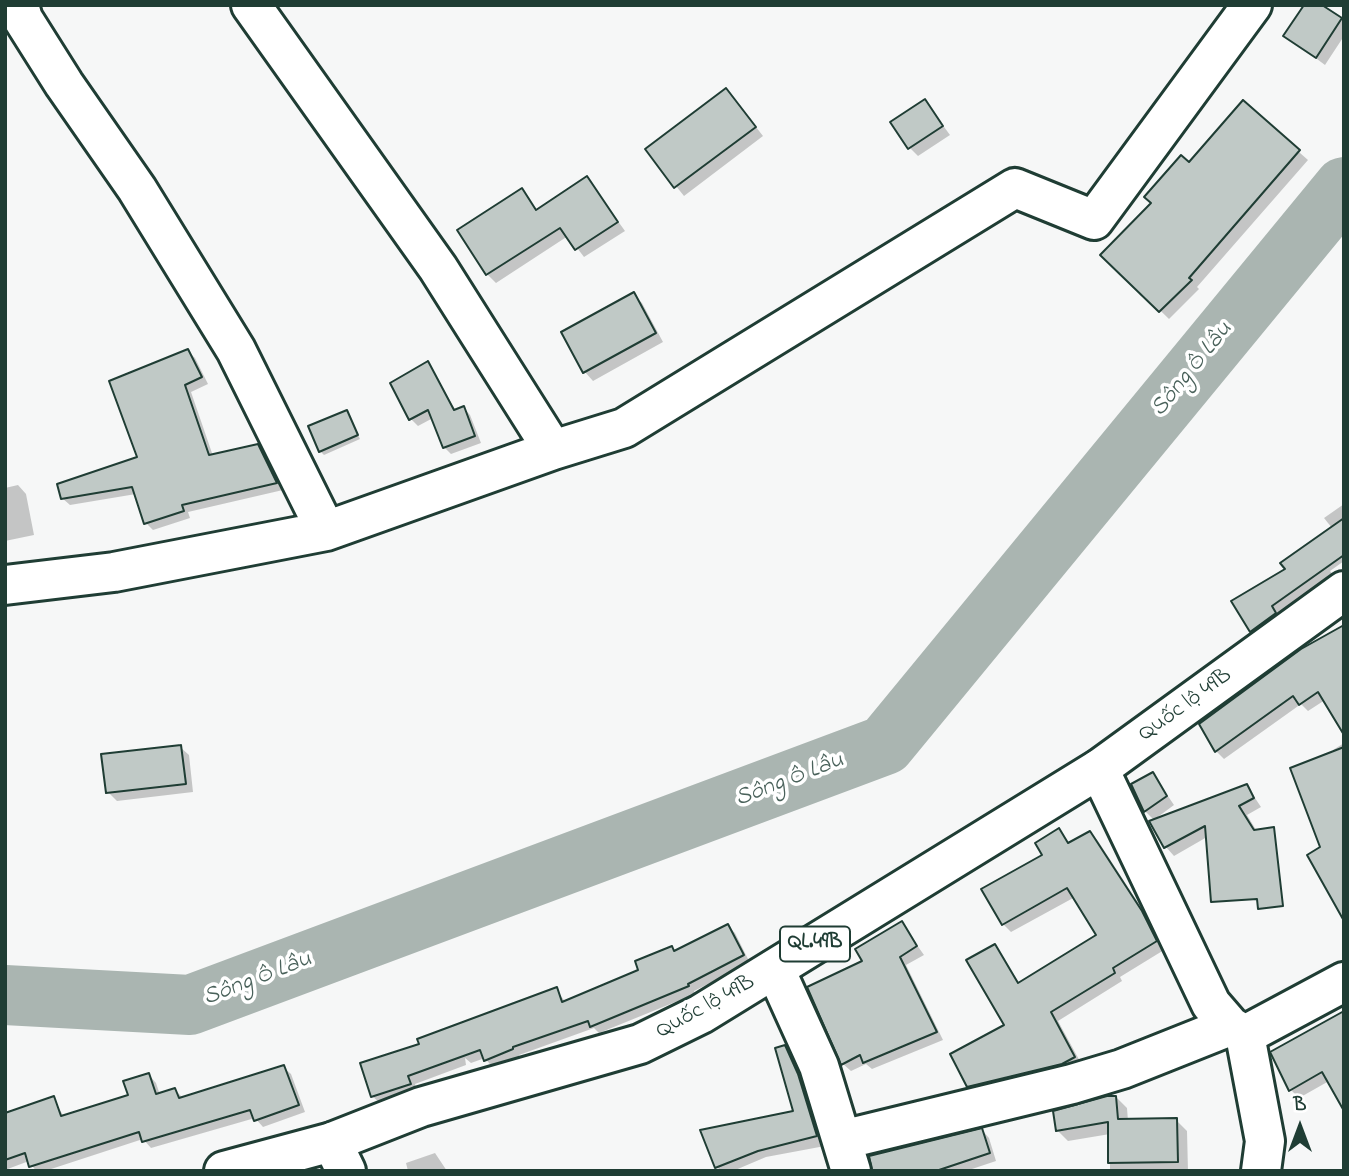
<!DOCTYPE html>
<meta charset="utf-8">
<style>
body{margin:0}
#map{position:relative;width:1349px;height:1176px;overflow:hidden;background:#f6f7f7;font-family:"Indie Flower",sans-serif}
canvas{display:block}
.frame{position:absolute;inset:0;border:7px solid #1f3d34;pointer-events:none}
.north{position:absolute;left:1265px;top:1092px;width:70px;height:70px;-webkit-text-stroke:5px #fff;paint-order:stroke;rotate:0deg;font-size:19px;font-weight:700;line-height:28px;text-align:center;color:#1f3d34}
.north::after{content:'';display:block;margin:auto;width:24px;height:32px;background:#1f3d34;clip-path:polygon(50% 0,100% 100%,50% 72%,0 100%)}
</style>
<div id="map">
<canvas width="1349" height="1176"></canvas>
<div class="frame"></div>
<div class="north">B</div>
</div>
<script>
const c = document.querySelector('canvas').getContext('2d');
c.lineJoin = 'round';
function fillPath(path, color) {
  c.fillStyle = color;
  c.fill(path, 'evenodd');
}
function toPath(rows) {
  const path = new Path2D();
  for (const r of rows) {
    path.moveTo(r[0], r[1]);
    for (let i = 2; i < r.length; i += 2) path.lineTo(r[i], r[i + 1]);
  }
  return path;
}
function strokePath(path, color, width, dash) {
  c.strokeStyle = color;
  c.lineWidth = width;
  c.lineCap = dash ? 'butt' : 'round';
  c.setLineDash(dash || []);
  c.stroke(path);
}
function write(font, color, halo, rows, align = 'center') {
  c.font = font + ' "Indie Flower",sans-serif';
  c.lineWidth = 7;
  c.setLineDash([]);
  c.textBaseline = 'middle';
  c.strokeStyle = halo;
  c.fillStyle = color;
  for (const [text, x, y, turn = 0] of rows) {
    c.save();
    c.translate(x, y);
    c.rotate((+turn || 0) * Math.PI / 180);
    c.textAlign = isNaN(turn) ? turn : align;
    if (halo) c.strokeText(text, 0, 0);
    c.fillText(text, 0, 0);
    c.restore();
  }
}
const shadow = toPath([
 [1341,19,1344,22,1344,36,1325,65,1286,36],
 [734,99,763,136,684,196,647,150],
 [925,101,950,135,918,156,910,148],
 [1243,103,1308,160,1197,287,1199,289,1169,319,1103,255],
 [587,178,625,231,584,257,568,236,496,283,487,274,521,190,538,211],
 [633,294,642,303,663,342,593,381,585,372],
 [188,351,195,358,208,384,191,392,213,456,258,446,265,454,283,490,188,512,190,518,153,530,146,523,136,494,70,505,62,498,139,458],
 [428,363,456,411,464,408,470,415,481,443,451,454,444,447,433,418,418,426,411,419],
 [347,412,360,439,324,455,320,451],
 [18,485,26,494,34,535,5,541,5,488],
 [1344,504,1344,561,1330,571,1333,575,1278,614,1282,621,1259,638,1234,602,1287,570,1332,528,1324,518],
 [1344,626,1325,700,1308,711,1301,704,1224,759,1216,751],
 [1344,743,1344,791,1333,750],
 [180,747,189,755,193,792,117,801,108,792],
 [1153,774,1174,805,1155,819,1247,786,1261,807,1247,815,1264,843,1207,837,1174,856,1166,847,1151,822,1155,821,1145,811,1133,785],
 [1059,831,1070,844,1090,833,1098,841,1150,921,1164,950,1120,977,1122,981,1058,1021,1082,1065,977,1094,968,1086,1006,1026,995,946,1020,984,1098,936,1075,897,1011,932,1003,924],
 [902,924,924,955,906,965,943,1040,872,1069,866,1064,851,1071,843,1064,864,962],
 [728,926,735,933,750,963,694,991,695,994,599,1033,594,1028,519,1055,520,1057,493,1068,485,1058,471,1063,465,1058,466,1065,415,1084,417,1091,380,1103,372,1096,421,1045,556,989,566,1003,641,971,672,948,676,952],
 [1336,1017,1329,1081,1299,1098,1291,1090],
 [785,1047,793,1055,805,1083,825,1146,766,1157,733,1171,721,1171,717,1167,796,1112],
 [283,1067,291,1074,305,1112,263,1127,255,1118,151,1148,143,1139,45,1171,36,1171,29,1161,5,1170,5,1113,53,1098,64,1117,130,1096,149,1075,156,1083,160,1095,175,1090,183,1098],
 [1116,1097,1127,1108,1128,1121,1176,1120,1187,1131,1188,1171,1110,1171,1110,1134,1068,1141,1057,1130],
 [982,1130,989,1138,996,1161,966,1171,873,1171],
 [435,1153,447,1171,408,1171,406,1163]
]);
const river = toPath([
 [5,995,190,1005,885,745,1344,187]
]);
const building = toPath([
 [1304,5,1322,5,1342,18,1316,58,1283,36,1304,5],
 [726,88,756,127,674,188,645,149,726,88],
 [925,99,943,126,908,149,890,122,925,99],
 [1243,100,1300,150,1189,278,1192,280,1159,312,1100,255,1151,203,1144,197,1181,155,1189,162,1243,100],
 [587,176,618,222,575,250,560,228,486,275,457,230,522,188,536,210,587,176],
 [634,292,656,333,583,373,561,332,634,292],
 [188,349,202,377,185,385,209,455,258,444,277,483,182,505,184,511,144,524,132,487,61,499,57,484,137,457,109,381,188,349],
 [428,361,454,410,464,406,475,436,443,448,428,410,409,420,390,383,428,361],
 [347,410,358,435,319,452,308,426,347,410],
 [1344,518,1344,555,1272,606,1276,613,1250,632,1231,601,1285,569,1280,563,1344,518],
 [1344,625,1344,735,1318,692,1299,705,1293,696,1215,752,1199,724,1301,649,1344,625],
 [181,745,186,784,106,793,101,754,181,745],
 [1344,747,1344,921,1307,855,1320,847,1290,768,1344,747],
 [1153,772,1167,796,1144,812,1131,784,1153,772],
 [1247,784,1254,798,1239,806,1254,830,1274,827,1283,906,1258,909,1257,899,1211,902,1205,826,1164,848,1149,821,1247,784],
 [1059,828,1068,843,1090,831,1142,911,1157,941,1113,968,1115,973,1051,1012,1075,1057,1062,1064,967,1087,950,1054,1004,1025,966,960,995,944,1018,983,1096,935,1067,888,1002,925,981,889,1042,855,1035,843,1059,828],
 [902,921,917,946,900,957,937,1032,863,1063,860,1055,841,1065,807,987,862,961,855,949,902,921],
 [728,924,744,955,688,984,689,986,590,1027,588,1021,513,1047,513,1049,484,1061,480,1050,408,1076,411,1084,371,1097,360,1063,419,1044,417,1039,557,987,562,1002,638,970,635,961,672,946,674,951,728,924],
 [1344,1011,1344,1111,1322,1072,1289,1091,1270,1052,1344,1011],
 [785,1045,798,1074,817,1136,758,1151,715,1168,700,1130,793,1111,775,1048,785,1045],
 [284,1065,299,1105,254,1121,250,1110,142,1142,139,1132,29,1167,25,1153,5,1160,5,1113,54,1096,61,1116,128,1095,123,1081,149,1073,156,1094,175,1088,179,1098,284,1065],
 [1107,1096,1116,1096,1118,1119,1177,1118,1178,1162,1108,1163,1108,1122,1056,1131,1053,1111,1107,1096],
 [982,1128,990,1153,936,1171,872,1171,869,1156,982,1128]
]);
const minor = toPath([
 [19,5,23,19,64,84,137,189,236,350,326,531],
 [251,5,438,268,553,450],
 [5,585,114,572,326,531,553,450,624,428,1015,188,1094,220,1252,5],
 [1099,769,1211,1004,1230,1026,1245,1035],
 [775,969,819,1066,851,1171],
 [842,1140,1072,1084,1122,1069,1230,1026],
 [332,1142,346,1171],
 [1261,1171,1265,1141,1245,1035,1344,982]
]);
const major = toPath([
 [224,1171,332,1142,421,1107,640,1044,701,1014,1099,769,1344,591]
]);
const shields = [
 [815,944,70]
];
const shieldNames = [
 ["QL.49B",815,944]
];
const streetNames = [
 ["Quốc lộ 49B",1186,706,-36],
 ["Quốc lộ 49B",706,1008,-29]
];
const waterNames = [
 ["Sông Ô Lâu",1193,370,-51],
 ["Sông Ô Lâu",790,781,-21],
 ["Sông Ô Lâu",258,980,-21]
];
fillPath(shadow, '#0003');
strokePath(river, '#aab5b1', 60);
fillPath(building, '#c0c9c6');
strokePath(building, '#1f3d34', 2);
strokePath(minor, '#1f3d34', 44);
strokePath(major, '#1f3d34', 44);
strokePath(minor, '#fff', 38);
strokePath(major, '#fff', 38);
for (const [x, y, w] of shields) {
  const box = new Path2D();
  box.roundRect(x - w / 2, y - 17.5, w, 35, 5);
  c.fillStyle = '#fff';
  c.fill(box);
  strokePath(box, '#1f3d34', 2);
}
write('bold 21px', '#1f3d34', null, shieldNames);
write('23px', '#1f3d34', '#fff', streetNames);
write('italic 24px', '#49615a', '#fff', waterNames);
</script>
